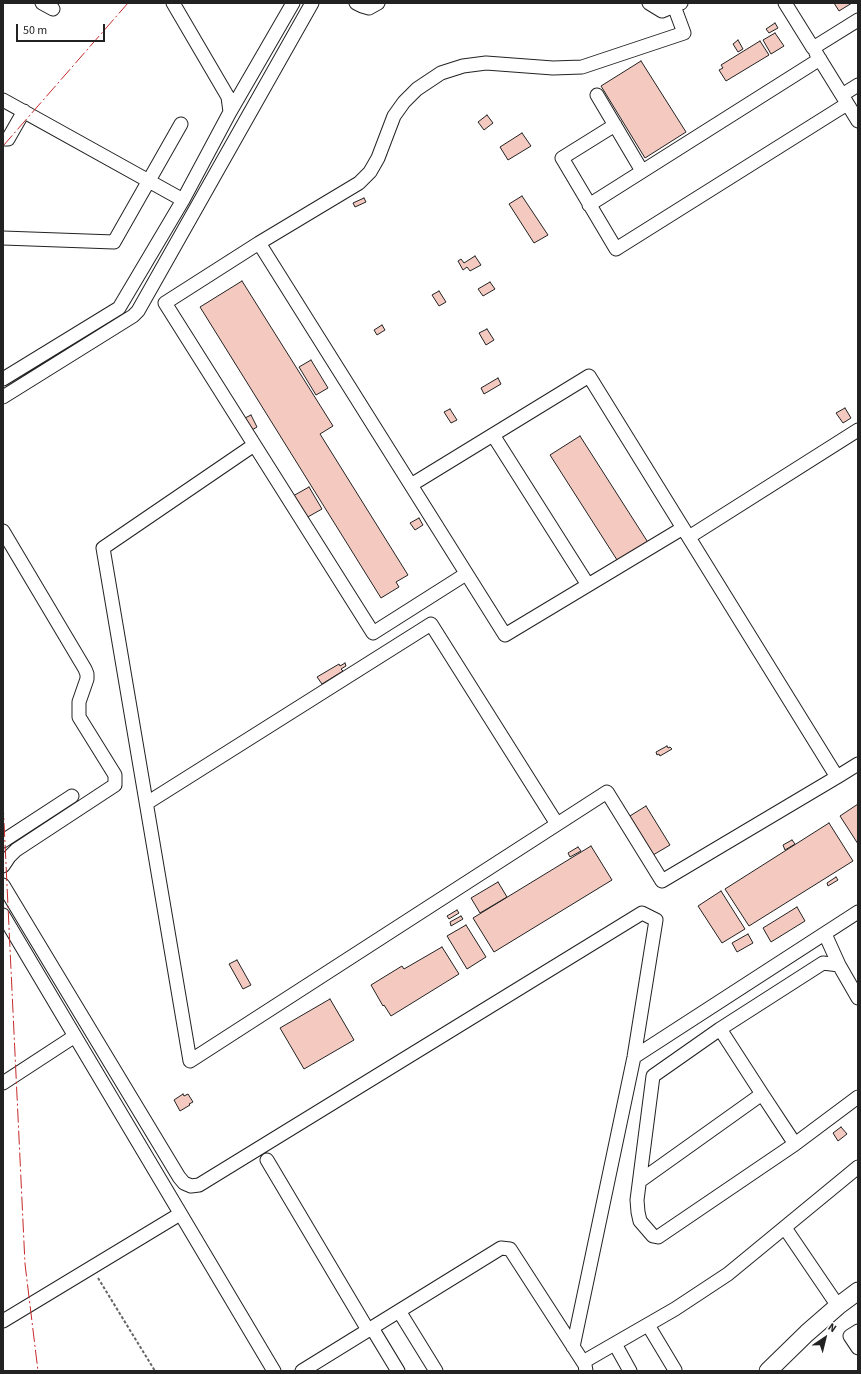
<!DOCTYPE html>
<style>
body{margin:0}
#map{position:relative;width:861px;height:1374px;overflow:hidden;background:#fff;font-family:"Source Sans 3",sans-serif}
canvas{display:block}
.frame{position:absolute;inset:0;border:4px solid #222;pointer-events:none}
.north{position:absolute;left:805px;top:1318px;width:40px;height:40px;-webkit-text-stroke:3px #fff;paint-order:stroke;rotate:35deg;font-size:11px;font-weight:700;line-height:16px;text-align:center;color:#222}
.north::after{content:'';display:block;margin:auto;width:14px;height:18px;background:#222;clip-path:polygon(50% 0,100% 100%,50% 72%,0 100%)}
.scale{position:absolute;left:16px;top:24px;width:89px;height:18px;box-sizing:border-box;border:2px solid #222;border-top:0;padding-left:5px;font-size:12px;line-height:14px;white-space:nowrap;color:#222;-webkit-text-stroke:3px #fff;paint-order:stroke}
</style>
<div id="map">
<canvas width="861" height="1374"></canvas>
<div class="frame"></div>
<div class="north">N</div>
<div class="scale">50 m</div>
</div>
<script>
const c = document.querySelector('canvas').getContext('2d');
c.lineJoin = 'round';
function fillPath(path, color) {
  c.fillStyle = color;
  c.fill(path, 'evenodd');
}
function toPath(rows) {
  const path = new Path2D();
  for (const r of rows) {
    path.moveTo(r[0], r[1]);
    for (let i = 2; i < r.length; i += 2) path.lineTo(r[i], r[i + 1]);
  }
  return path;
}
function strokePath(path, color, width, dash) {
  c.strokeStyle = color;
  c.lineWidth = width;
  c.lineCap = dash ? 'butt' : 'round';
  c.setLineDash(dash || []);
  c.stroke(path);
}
const building = toPath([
 [834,3,852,3,839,11,834,3],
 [775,23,778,28,769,33,766,29,775,23],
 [775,33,784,46,771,54,763,40,775,33],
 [738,40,743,49,738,52,733,44,738,40],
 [760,41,769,55,726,81,719,70,723,68,721,65,760,41],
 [641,61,686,132,645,158,601,86,641,61],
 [487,115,493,123,484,130,478,122,487,115],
 [522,133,531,146,508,160,500,147,522,133],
 [522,196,548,235,534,243,509,204,522,196],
 [364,198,366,202,355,207,353,203,364,198],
 [475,256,481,265,470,271,467,267,463,270,458,261,461,259,464,263,475,256],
 [242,281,333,426,320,434,408,575,396,582,399,587,381,598,200,307,242,281],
 [490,282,495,289,483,296,478,289,490,282],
 [439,291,446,302,439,306,432,295,439,291],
 [382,325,385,330,377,335,374,330,382,325],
 [487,329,494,340,486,345,479,333,487,329],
 [311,360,328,388,316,395,299,367,311,360],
 [498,378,501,384,484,394,481,388,498,378],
 [845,408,851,418,843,423,836,413,845,408],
 [450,409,457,420,451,423,444,412,450,409],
 [251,415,257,427,252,430,245,418,251,415],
 [580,436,649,544,619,563,550,455,580,436],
 [309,487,322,509,306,518,293,496,309,487],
 [419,518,423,525,415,530,410,523,419,518],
 [345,663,346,666,341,669,343,671,322,684,317,677,339,664,340,666,345,663],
 [667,746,668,748,670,747,672,749,660,756,659,754,657,755,656,752,667,746],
 [858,804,858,844,840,816,858,804],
 [646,806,670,845,648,858,625,819,646,806],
 [829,823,853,861,749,926,725,889,829,823],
 [792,840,795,844,785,850,783,845,792,840],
 [591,846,612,880,494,952,473,918,591,846],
 [578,847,581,851,570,857,568,853,578,847],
 [836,877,838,880,828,886,827,883,836,877],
 [498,882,507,897,480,913,471,898,498,882],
 [721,891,745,929,722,943,698,906,721,891],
 [797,907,805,921,771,942,763,928,797,907],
 [457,910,459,913,449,919,447,916,457,910],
 [461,916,463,919,451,926,450,922,461,916],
 [466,925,486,957,467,969,447,936,466,925],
 [748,934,753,943,737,952,732,943,748,934],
 [442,947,459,974,391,1016,384,1005,383,1006,371,985,402,966,404,969,442,947],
 [237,960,251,985,243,989,229,964,237,960],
 [330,999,354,1040,304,1069,280,1028,330,999],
 [183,1094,184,1096,188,1094,193,1102,189,1104,190,1105,180,1111,174,1100,183,1094],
 [841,1127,847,1134,838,1141,833,1133,841,1127]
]);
const path = toPath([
 [98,1278,155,1371]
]);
const minor = toPath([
 [42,3,53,9],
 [173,3,228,97,230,112],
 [356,3,362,6,369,8,378,3],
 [649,3,662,11,681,3],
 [785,3,813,48,858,20],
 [816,53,858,121],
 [597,95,642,171],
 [842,95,858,85],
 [3,100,183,200],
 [615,125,562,158,616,249,847,104],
 [3,139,8,139,24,111],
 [589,205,820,59],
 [3,238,114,242,181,124],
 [259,243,505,635,683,528],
 [3,379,119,308,183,200,230,112,293,3],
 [3,397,133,316,138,311,312,3],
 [493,435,588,585],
 [254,445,103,548,190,1061,607,792,662,881,837,777],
 [411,485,589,376,837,777,858,764],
 [3,531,85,669,87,674,87,679,79,702,79,717,115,775,115,785,16,850,9,857,3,866],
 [689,537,858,430],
 [466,574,373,633,165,303,259,243,359,183,370,172,378,158,394,116,404,102,417,89,441,73,463,66,486,63,553,68,582,67,684,33,674,6],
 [147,803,431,624,557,824],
 [3,841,72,796],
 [3,885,179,1177,184,1183,191,1186,199,1185,642,913,656,920,634,1057,573,1347],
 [3,915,274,1371],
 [825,934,839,965,823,963,720,1029,653,1076,637,1200,638,1212,640,1221,653,1236,658,1237,795,1144,858,1097],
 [839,965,858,998],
 [720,1029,762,1094,795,1144],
 [634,1057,858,912],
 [3,1083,75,1036],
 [267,1160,368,1330],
 [640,1181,762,1094],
 [785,1228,838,1306],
 [399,1311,436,1371],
 [3,1321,180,1214],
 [648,1325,675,1370],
 [372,1328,398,1371],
 [858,1331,850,1336,858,1348],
 [615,1344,630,1371],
 [583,1362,675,1309,728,1274,858,1167],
 [302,1371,501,1248,510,1249,585,1365,586,1371]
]);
const major = toPath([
 [768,1371,807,1333,838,1306,858,1291]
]);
const power = toPath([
 [3,146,128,3],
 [3,801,25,1264,38,1371]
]);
fillPath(building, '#f3c9c0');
strokePath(building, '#222', 1);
strokePath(minor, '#222', 15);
strokePath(major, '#222', 19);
strokePath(path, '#646464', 2, [3, 2]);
strokePath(minor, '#fff', 13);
strokePath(major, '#fff', 17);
strokePath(power, '#c62828', 1, [14, 3, 2, 3]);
</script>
